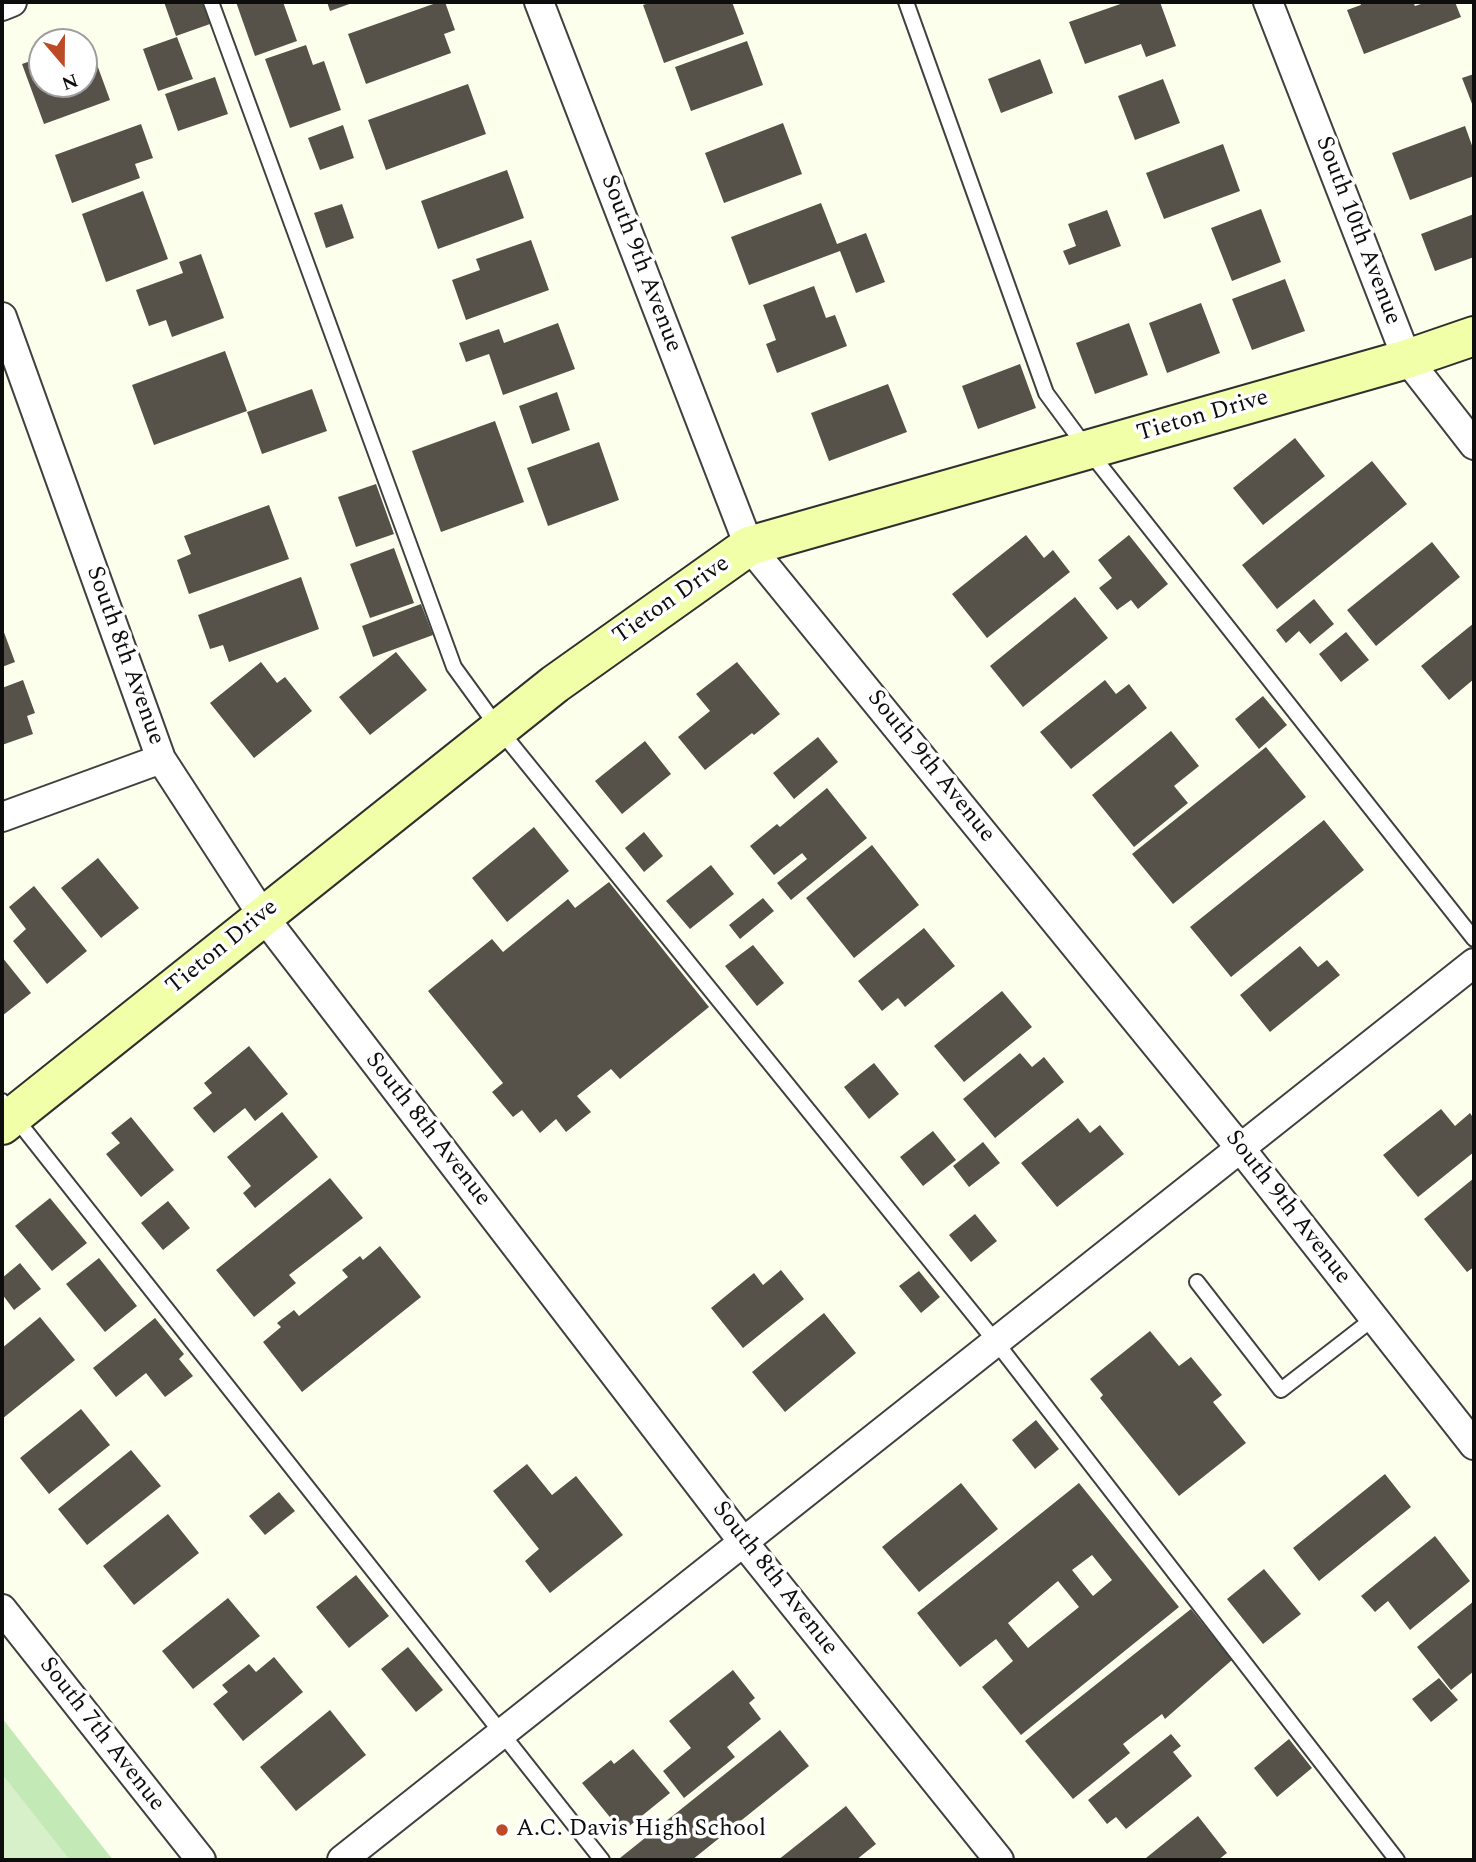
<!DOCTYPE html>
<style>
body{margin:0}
#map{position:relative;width:1476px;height:1862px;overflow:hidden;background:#fdffed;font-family:Spectral,serif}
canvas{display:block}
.frame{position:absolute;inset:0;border:4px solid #0d0d0d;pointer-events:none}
.north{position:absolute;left:28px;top:28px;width:70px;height:70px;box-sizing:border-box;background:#fff;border:2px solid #9e9e9e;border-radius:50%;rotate:160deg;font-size:19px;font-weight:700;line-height:28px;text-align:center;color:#0d0d0d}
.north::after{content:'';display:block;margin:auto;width:24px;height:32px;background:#bd4925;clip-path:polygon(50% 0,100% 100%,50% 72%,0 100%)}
</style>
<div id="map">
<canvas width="1476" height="1862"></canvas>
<div class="frame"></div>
<div class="north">N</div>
</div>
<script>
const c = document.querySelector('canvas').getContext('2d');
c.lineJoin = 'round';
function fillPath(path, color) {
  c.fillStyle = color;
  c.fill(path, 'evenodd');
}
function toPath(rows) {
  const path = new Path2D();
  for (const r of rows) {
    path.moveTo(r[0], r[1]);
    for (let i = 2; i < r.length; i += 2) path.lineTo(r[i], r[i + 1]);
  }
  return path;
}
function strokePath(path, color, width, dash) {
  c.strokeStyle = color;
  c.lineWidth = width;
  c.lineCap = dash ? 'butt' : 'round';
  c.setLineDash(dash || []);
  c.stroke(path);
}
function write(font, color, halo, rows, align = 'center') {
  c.font = font + ' Spectral,serif';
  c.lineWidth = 7;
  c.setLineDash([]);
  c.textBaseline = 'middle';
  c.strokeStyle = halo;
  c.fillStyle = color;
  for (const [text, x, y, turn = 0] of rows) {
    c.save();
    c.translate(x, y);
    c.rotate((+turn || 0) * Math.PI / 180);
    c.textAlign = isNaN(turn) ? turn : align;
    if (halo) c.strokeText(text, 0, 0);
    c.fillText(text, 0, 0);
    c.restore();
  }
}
const green = toPath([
 [2,1718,113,1860,2,1860]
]);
const pitch = toPath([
 [2,1774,70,1860,2,1860]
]);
const building = toPath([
 [164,2,202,2,210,24,176,36],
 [236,2,283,2,297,41,255,56],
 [327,2,355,2,330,11],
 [439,2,445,2,455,30,444,34,451,53,366,84,348,34],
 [652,2,732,2,744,34,664,63,643,5],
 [1126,2,1160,2,1176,46,1146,57,1141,44,1085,64,1069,22],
 [1360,2,1413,2,1415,6,1427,2,1455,2,1461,17,1364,54,1347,10,1361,5],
 [177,37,193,79,158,91,143,49],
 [88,40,110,100,44,124,22,64,42,57,42,84,84,84,84,42],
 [747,41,763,85,691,111,675,67],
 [306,45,313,65,324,61,341,110,290,128,265,59],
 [1040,59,1053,93,1001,113,988,79],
 [1474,74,1474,109,1462,78],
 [215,77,228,114,178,131,165,94],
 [1163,79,1180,123,1135,140,1118,96],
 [468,84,486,134,386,170,368,120],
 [783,123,802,174,724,203,705,153],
 [141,124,153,158,135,164,140,178,72,203,55,155],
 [343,125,354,158,320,170,308,138],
 [1465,126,1474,151,1474,176,1410,200,1392,153],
 [1223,144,1240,191,1164,219,1146,173],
 [507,170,524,218,438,249,421,201],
 [143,191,168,259,106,282,82,214],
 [821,203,837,244,866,233,885,282,856,293,840,251,749,285,731,237],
 [342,204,354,238,326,248,314,213],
 [1261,209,1281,262,1232,281,1211,228],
 [1107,210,1121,246,1069,265,1063,251,1076,246,1068,224],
 [1474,214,1474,257,1435,271,1421,234],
 [531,240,549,290,466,320,452,280,480,270,476,259],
 [201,254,224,318,172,337,166,320,149,326,136,290,183,273,179,262],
 [1285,279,1305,331,1252,350,1232,299],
 [814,286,826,318,835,315,847,346,777,373,766,344,776,340,763,305],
 [1201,303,1220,353,1167,373,1149,323],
 [558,323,575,369,503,395,489,354,466,362,459,343,499,329,504,343],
 [1129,323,1148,375,1095,394,1076,343],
 [225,351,247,411,154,445,132,385],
 [1020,364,1036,408,978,429,962,386],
 [888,384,907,432,829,461,811,413],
 [312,389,327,431,262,454,247,412],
 [557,392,570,430,532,444,519,406],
 [495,421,524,502,441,532,412,451],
 [1295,438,1325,476,1263,525,1233,488],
 [599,442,619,500,548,526,527,468],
 [1372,461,1407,504,1277,609,1242,565],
 [376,484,394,534,356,547,338,497],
 [269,505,289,559,189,594,177,560,191,554,184,536],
 [1026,535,1044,558,1053,550,1070,572,987,638,952,594],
 [1129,535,1168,584,1138,609,1131,600,1117,610,1099,588,1112,578,1098,560],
 [1432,542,1460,577,1376,646,1347,610],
 [394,548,414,603,370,618,350,564],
 [301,577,319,629,229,662,223,645,210,649,198,615],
 [1075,597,1108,638,1023,707,990,666],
 [1314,599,1334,624,1310,644,1299,631,1286,643,1276,630],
 [421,604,433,635,373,657,362,626],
 [1474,623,1474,679,1449,700,1421,666],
 [2,627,15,662,2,667],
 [1346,632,1369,660,1341,682,1319,654],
 [396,652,427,690,370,735,339,697],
 [261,662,277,683,285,677,312,711,254,758,210,703],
 [737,662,780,714,754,735,752,733,705,770,678,737,710,711,696,694],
 [23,680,35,713,27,716,33,734,2,745,2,688],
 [1105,680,1116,694,1129,684,1147,708,1071,769,1040,732],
 [1263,696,1287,725,1259,749,1235,719],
 [1171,731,1199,766,1174,786,1188,803,1134,847,1092,795],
 [818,737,838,762,794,799,773,773],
 [645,741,671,774,622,814,595,781],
 [1266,747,1306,797,1173,904,1132,854],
 [827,788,867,838,791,900,777,883,807,859,802,853,774,875,750,846,777,824,780,827],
 [1324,820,1364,870,1231,977,1190,927],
 [534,827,569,871,507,922,472,878],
 [644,832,663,856,644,872,625,848],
 [872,845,919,905,854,958,806,898],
 [98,858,139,908,101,938,61,888],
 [711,865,734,894,690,929,666,901],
 [609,882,709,1007,620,1079,611,1069,577,1096,591,1112,566,1132,556,1119,540,1133,522,1110,513,1117,492,1092,503,1083,428,991,492,939,503,952,568,899,575,908],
 [34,886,87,951,47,984,13,941,26,929,9,907],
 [763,898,774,911,740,939,729,925],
 [924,928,955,966,905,1007,898,998,882,1011,858,981],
 [753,945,784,983,757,1006,725,966],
 [1300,946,1318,967,1327,960,1340,975,1270,1032,1240,995],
 [2,957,31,993,2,1016],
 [1002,991,1032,1027,964,1082,934,1046],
 [249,1046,288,1094,255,1121,245,1108,214,1133,193,1108,212,1093,204,1083],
 [1020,1053,1032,1067,1044,1057,1064,1082,995,1138,963,1099],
 [874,1063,899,1094,869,1119,844,1087],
 [1441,1109,1455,1126,1470,1113,1474,1119,1474,1152,1418,1197,1383,1155],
 [282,1112,318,1157,255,1208,243,1193,251,1186,227,1157],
 [131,1117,174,1170,141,1197,106,1154,120,1143,111,1133],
 [1078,1118,1090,1133,1100,1125,1124,1154,1057,1207,1021,1163],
 [933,1131,956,1160,923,1186,900,1157],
 [983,1142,1000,1163,969,1187,953,1166],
 [330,1178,363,1218,289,1275,296,1283,254,1317,216,1270],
 [1474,1178,1474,1267,1467,1272,1424,1219],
 [50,1198,87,1243,52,1271,15,1226],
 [168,1201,190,1228,163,1250,141,1223],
 [975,1214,997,1241,971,1262,949,1235],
 [380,1246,421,1297,302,1392,263,1342,281,1327,277,1323,294,1310,299,1316,348,1277,342,1270,360,1256,363,1260],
 [99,1258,137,1306,105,1332,66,1284],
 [20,1263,41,1289,14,1310,2,1294,2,1278],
 [781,1270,804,1299,743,1348,711,1308,754,1273,763,1285],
 [919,1271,940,1297,921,1313,899,1286],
 [824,1313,856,1353,785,1412,752,1372],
 [40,1317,75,1360,2,1419,2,1348],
 [155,1318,184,1354,179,1359,193,1376,165,1397,146,1373,116,1397,93,1368],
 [1150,1331,1179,1366,1191,1357,1222,1395,1213,1402,1246,1443,1179,1496,1100,1398,1103,1395,1090,1379],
 [81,1409,110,1445,49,1494,20,1458],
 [1036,1420,1059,1449,1035,1469,1012,1440],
 [131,1450,161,1486,87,1545,58,1509],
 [527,1464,552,1495,576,1476,623,1535,550,1593,525,1561,539,1549,493,1491],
 [1385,1474,1411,1507,1319,1581,1293,1548],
 [961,1483,998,1529,919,1592,882,1547],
 [1079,1483,1179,1607,1021,1735,982,1687,1013,1661,996,1639,960,1667,917,1613],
 [1092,1555,1112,1580,1093,1596,1072,1570],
 [1058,1581,1079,1607,1028,1648,1008,1623],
 [279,1492,295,1511,265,1535,249,1516],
 [168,1514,199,1553,134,1605,103,1566],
 [1435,1536,1470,1581,1410,1630,1388,1601,1375,1612,1361,1596],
 [1264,1569,1301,1614,1263,1644,1227,1599],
 [356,1575,389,1616,349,1648,316,1607],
 [228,1598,260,1636,193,1689,162,1651],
 [1474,1601,1474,1671,1451,1690,1417,1647],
 [1191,1609,1232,1660,1165,1719,1162,1714,1123,1744,1130,1753,1073,1799,1025,1741],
 [408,1647,443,1690,416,1712,381,1669],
 [274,1657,303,1692,243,1741,213,1704,228,1692,222,1685,249,1664,256,1672],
 [733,1670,755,1698,749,1703,761,1719,727,1747,735,1757,684,1798,663,1771,691,1748,669,1721],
 [1439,1678,1458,1700,1431,1722,1412,1699],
 [330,1710,366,1755,296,1811,260,1767],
 [780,1730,809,1766,692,1860,621,1860,620,1858],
 [1171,1734,1181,1746,1173,1752,1192,1776,1126,1829,1116,1817,1107,1824,1088,1800],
 [1289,1739,1312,1768,1277,1797,1254,1768],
 [633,1749,670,1793,622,1832,582,1783,611,1760,614,1764],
 [846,1806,876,1844,856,1860,778,1860],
 [1198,1816,1227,1853,1218,1860,1148,1860,1146,1858]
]);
const lane = toPath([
 [211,2,454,667,499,729,996,1342,1397,1860],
 [906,2,1046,393,1088,450,1474,939],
 [2,1101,602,1860],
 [1197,1282,1281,1390,1374,1318]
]);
const street = toPath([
 [539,2,749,546,1241,1149,1474,1445],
 [1268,2,1407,359,1474,445],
 [2,6,12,2],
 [2,317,161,759,263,916,744,1543,999,1860],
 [2,817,161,759],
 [2,1609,201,1860],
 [342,1860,1474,963]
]);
const secondary = toPath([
 [2,1125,555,684,749,546,1407,359,1474,336]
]);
const markers = [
 [502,1830,7,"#bd4925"]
];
const streetNames = [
 ["South 10th Avenue",1357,231,69],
 ["South 9th Avenue",640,264,69],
 ["Tieton Drive",1203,417,-16],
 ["Tieton Drive",672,601,-35],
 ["South 8th Avenue",124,656,70],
 ["South 9th Avenue",930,767,51],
 ["Tieton Drive",223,948,-39],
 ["South 8th Avenue",427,1130,52],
 ["South 9th Avenue",1287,1208,52],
 ["South 8th Avenue",774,1579,52],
 ["South 7th Avenue",101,1735,52]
];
const poiNames = [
 ["A.C. Davis High School",516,1830]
];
fillPath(green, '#c3e9b7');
fillPath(pitch, '#d8f0c9');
fillPath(building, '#565249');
strokePath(lane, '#404040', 18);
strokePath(street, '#404040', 32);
strokePath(secondary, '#2f2f2f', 42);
strokePath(lane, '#fff', 14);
strokePath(street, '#fff', 28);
strokePath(secondary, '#f0ffa8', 38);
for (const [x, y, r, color] of markers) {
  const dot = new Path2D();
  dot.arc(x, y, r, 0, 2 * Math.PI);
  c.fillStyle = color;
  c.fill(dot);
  strokePath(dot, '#fff', 2.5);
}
write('24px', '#0d0d0d', '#fff', streetNames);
write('24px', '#0d0d0d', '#fff', poiNames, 'left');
</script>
